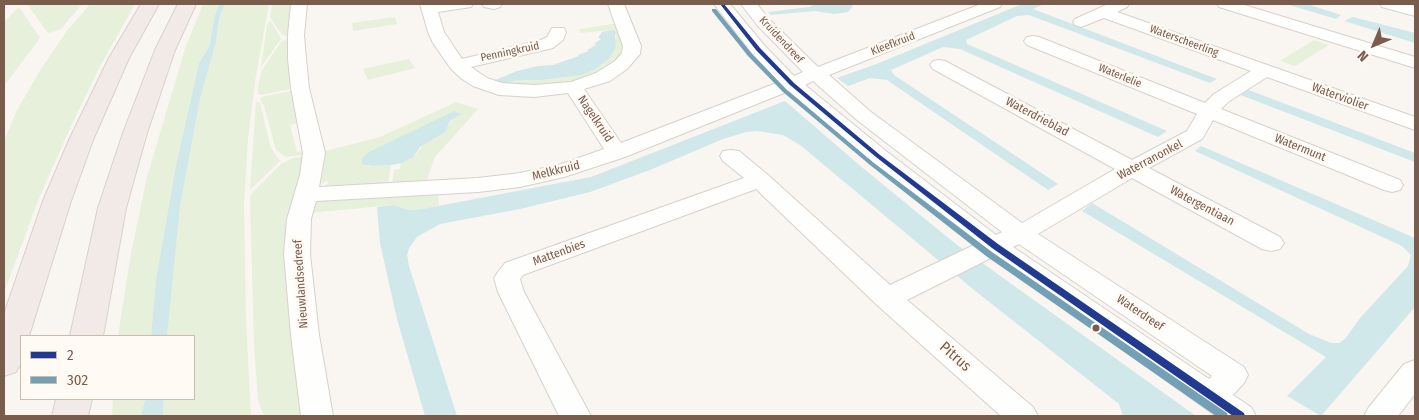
<!DOCTYPE html>
<style>
body{margin:0}
#map{position:relative;width:1419px;height:420px;overflow:hidden;background:#f9f5f0;font-family:"Fira Sans Condensed",sans-serif}
canvas{display:block}
.frame{position:absolute;inset:0;border:5px solid #7a5c4d;pointer-events:none}
.legend{position:absolute;left:20px;top:335px;width:175px;height:65px;box-sizing:border-box;background:#fffaf3;border:1px solid #cabbb1;margin:0;padding:6px 9px;list-style:none;font-size:15px;color:#7a5c4d}
.legend li{display:flex;align-items:center;gap:10px;height:25px}
.legend b{width:25px;border:1px solid #cabbb1}
.north{position:absolute;left:1349px;top:20px;width:50px;height:50px;-webkit-text-stroke:4px #fffaf3;paint-order:stroke;rotate:225deg;font-size:14px;font-weight:700;line-height:20px;text-align:center;color:#7a5c4d}
.north::after{content:'';display:block;margin:auto;width:18px;height:22px;background:#7a5c4d;clip-path:polygon(50% 0,100% 100%,50% 72%,0 100%)}
</style>
<div id="map">
<canvas width="1419" height="420"></canvas>
<div class="frame"></div>
<ul class="legend">
<li><b style="height:6px;background:#213a8f"></b>2</li>
<li><b style="height:6px;background:#74a0b6"></b>302</li>
</ul>
<div class="north">N</div>
</div>
<script>
const c = document.querySelector('canvas').getContext('2d');
c.lineJoin = 'round';
function fillPath(path, color) {
  c.fillStyle = color;
  c.fill(path, 'evenodd');
}
function toPath(rows) {
  const path = new Path2D();
  for (const r of rows) {
    path.moveTo(r[0], r[1]);
    for (let i = 2; i < r.length; i += 2) path.lineTo(r[i], r[i + 1]);
  }
  return path;
}
function strokePath(path, color, width, dash) {
  c.strokeStyle = color;
  c.lineWidth = width;
  c.lineCap = dash ? 'butt' : 'round';
  c.setLineDash(dash || []);
  c.stroke(path);
}
function write(font, color, halo, rows, align = 'center') {
  c.font = font + ' "Fira Sans Condensed",sans-serif';
  c.lineWidth = 5;
  c.setLineDash([]);
  c.textBaseline = 'middle';
  c.strokeStyle = halo;
  c.fillStyle = color;
  for (const [text, x, y, turn = 0] of rows) {
    c.save();
    c.translate(x, y);
    c.rotate((+turn || 0) * Math.PI / 180);
    c.textAlign = isNaN(turn) ? turn : align;
    if (halo) c.strokeText(text, 0, 0);
    c.fillText(text, 0, 0);
    c.restore();
  }
}
const green = toPath([
 [27,4,82,4,60,30,48,33],
 [90,4,135,4,99,68,71,126,39,198,4,293,4,141,17,110,41,69,67,31],
 [203,4,219,4,214,18,210,45,199,63,176,165,156,279,151,336,118,336,131,253,147,177,186,46],
 [225,4,269,4,256,75,248,138,244,204,246,320,251,416,163,416,164,399,194,399,194,336,167,336,168,318,180,207,200,99,216,42,219,18],
 [272,4,296,4,292,35,284,36,277,28,270,17],
 [19,7,40,38,4,86,4,22],
 [395,17,397,24,353,31,352,23],
 [270,20,281,39,261,67,267,26],
 [618,23,625,38,624,55,584,81,535,88,505,83,517,80,543,80,573,76,594,70,609,59,616,38,615,32,612,30,580,33,580,29],
 [290,37,296,88,260,95,258,94,258,86,262,70,281,42],
 [1314,40,1329,45,1295,66,1280,61],
 [409,59,415,68,368,80,363,69],
 [296,90,302,122,290,125,297,152,309,149,308,154,286,157,276,150,264,106,260,99,262,97],
 [256,101,260,103,271,148,280,161,250,190],
 [456,102,478,109,435,157,426,182,392,183,394,170,400,169,401,163,416,154,425,143,440,135,454,118,457,111,365,155,362,158,368,166,391,165,388,184,324,186,329,183,327,181,321,184,326,151,380,137],
 [307,156,290,275,285,280,289,314,295,316,293,352,298,392,305,394,308,416,264,416,258,401,254,345,250,197,252,193,281,164,293,158],
 [438,191,439,206,422,209,409,210,394,205,309,213,314,201],
 [113,399,145,399,141,416,112,416]
]);
const water = toPath([
 [219,4,225,4,219,18,216,42,200,99,180,207,167,336,151,336,156,279,176,165,199,63,210,45,214,18],
 [816,4,851,4,853,6,848,12,834,14,815,11,771,15,768,12,809,7],
 [1022,4,1044,4,1033,9,1217,79,1210,83,1029,15,1017,16,966,40,967,44,1167,131,1158,137,960,49,943,47,891,70,894,75,1058,184,1048,190,887,80,870,78,848,86,837,78,879,63],
 [1286,4,1307,4,1341,15,1336,19],
 [1353,17,1415,33,1415,43,1344,21],
 [612,30,617,32,615,34,616,47,609,59,594,70,581,75,543,80,517,80,503,84,493,81,517,71,538,66,553,65,579,56,578,55,589,51,587,50,596,45,594,44,601,39,598,38,602,32],
 [1246,89,1415,153,1415,162,1238,94],
 [785,101,864,169,957,245,1196,416,1123,416,1119,404,974,290,800,145,783,135,757,131,746,132,723,139,650,170,590,192,520,209,440,224,417,237,409,248,407,255,409,266,457,416,425,416,397,319,380,243,377,207,394,205,409,210,422,209,591,177],
 [454,111,461,114,450,121,445,132,420,147,413,157,402,163,391,165,372,166,362,164,362,158,369,152],
 [1201,146,1415,238,1415,307,1321,416,1287,396,1326,357,1082,211,1092,203,1309,334,1331,343,1339,343,1345,339,1360,318,1408,266,1411,255,1402,246,1195,151],
 [145,399,164,399,163,416,141,416]
]);
const minor = toPath([
 [291,4,307,4,304,35,306,59,309,88,325,153,319,187,478,178,520,173,558,165,604,149,568,93,534,97,499,95,473,86,462,79,451,69,433,43,428,32,420,4,473,4,471,7,438,12,444,32,462,59,541,40,547,37,552,28,564,28,566,32,563,40,553,48,471,67,487,78,502,83,534,85,571,82,596,73,615,61,622,53,623,46,608,4,624,4,641,46,640,54,627,69,610,81,584,89,621,143,779,82,752,53,714,4,730,4,764,45,794,76,803,72,757,25,741,4,757,4,769,19,818,67,981,4,1002,4,1000,7,829,75,871,112,1022,223,1115,169,933,69,930,65,933,61,939,60,945,61,1132,160,1187,131,1197,114,1027,45,1024,41,1027,37,1033,36,1039,37,1205,103,1214,94,1251,71,1104,18,1081,27,1075,25,1073,22,1075,19,1108,4,1129,4,1127,7,1117,12,1415,117,1415,130,1267,77,1228,102,1221,109,1400,180,1403,185,1400,190,1392,192,1384,190,1213,120,1202,139,1149,168,1280,237,1284,243,1280,249,1271,251,1262,249,1132,178,1038,234,1244,367,1248,375,1244,383,1233,395,1251,407,1256,416,1216,416,993,257,907,300,1033,407,1038,416,1001,416,877,305,756,189,523,275,520,279,524,292,591,416,559,416,498,292,494,278,498,272,505,263,744,178,723,161,720,156,723,151,731,150,739,151,768,175,890,285,976,244,870,161,789,91,625,157,564,177,520,187,478,192,316,201,311,219,310,254,319,335,333,416,301,416,291,335,284,254,287,219,300,175,303,153,291,88,288,59,288,35,291,4],
 [813,81,857,120,1002,232,996,235,886,151,805,85,813,81],
 [1019,244,1212,376,1209,379,1013,247,1019,244],
 [482,4,502,4,500,7,494,9,484,7,482,4],
 [1217,4,1241,4,1415,57,1415,68,1219,7,1217,4],
 [1380,4,1406,4,1415,6,1415,16,1382,7,1380,4],
 [1415,360,1415,394,1398,416,1364,416,1369,407,1404,364,1415,360]
]);
const highway = toPath([
 [141,4,159,4,129,58,93,140,71,201,29,336,21,336,21,363,16,372,4,376,4,314,43,201,69,140,109,58,141,4],
 [178,4,196,4,175,50,147,133,126,208,103,336,70,336,98,208,123,133,155,50,178,4],
 [56,399,92,399,88,416,52,416,56,399]
]);
const bus1 = toPath([
 [720,4,724,4,760,48,794,83,880,155,998,244,1244,413,1245,416,1233,416,992,248,876,157,790,85,756,50,720,4]
]);
const bus2 = toPath([
 [712,9,716,9,752,54,787,90,874,163,992,252,1227,413,1228,416,1216,416,986,256,870,165,783,92,748,56,712,11,712,9]
]);
const markers = [
 [1096,328,4.5,"#7a5c4d"]
];
const farStreetnames = [
 ["Kruidendreef",781,40,47],
 ["Waterscheerling",1184,41,20],
 ["Kleefkruid",893,44,-21],
 ["Penningkruid",510,52,-12],
 ["Waterlelie",1120,76,22]
];
const streetNames = [
 ["Waterviolier",1340,97,20],
 ["Waterdrieblad",1037,117,28],
 ["Nagelkruid",595,119,56],
 ["Watermunt",1300,148,22],
 ["Waterranonkel",1150,160,-28],
 ["Melkkruid",556,171,-14],
 ["Watergentiaan",1202,206,28],
 ["Mattenbies",559,253,-20],
 ["Nieuwlandsedreef",301,284,-94],
 ["Waterdreef",1140,313,34]
];
const nearStreetnames = [
 ["Pitrus",955,357,41]
];
fillPath(green, '#e7f0db');
fillPath(water, '#d0e8ea');
strokePath(minor, '#d7d1cb', 2);
strokePath(highway, '#dad1cc', 2);
fillPath(minor, '#fefefd');
fillPath(highway, '#f2eae7');
fillPath(bus1, '#213a8f');
fillPath(bus2, '#74a0b6');
for (const [x, y, r, color] of markers) {
  const dot = new Path2D();
  dot.arc(x, y, r, 0, 2 * Math.PI);
  c.fillStyle = color;
  c.fill(dot);
  strokePath(dot, '#fffaf3', 2);
}
write('11px', '#7a5c4d', '#fffaf3', farStreetnames);
write('12px', '#7a5c4d', '#fffaf3', streetNames);
write('15px', '#7a5c4d', '#fffaf3', nearStreetnames);
</script>
